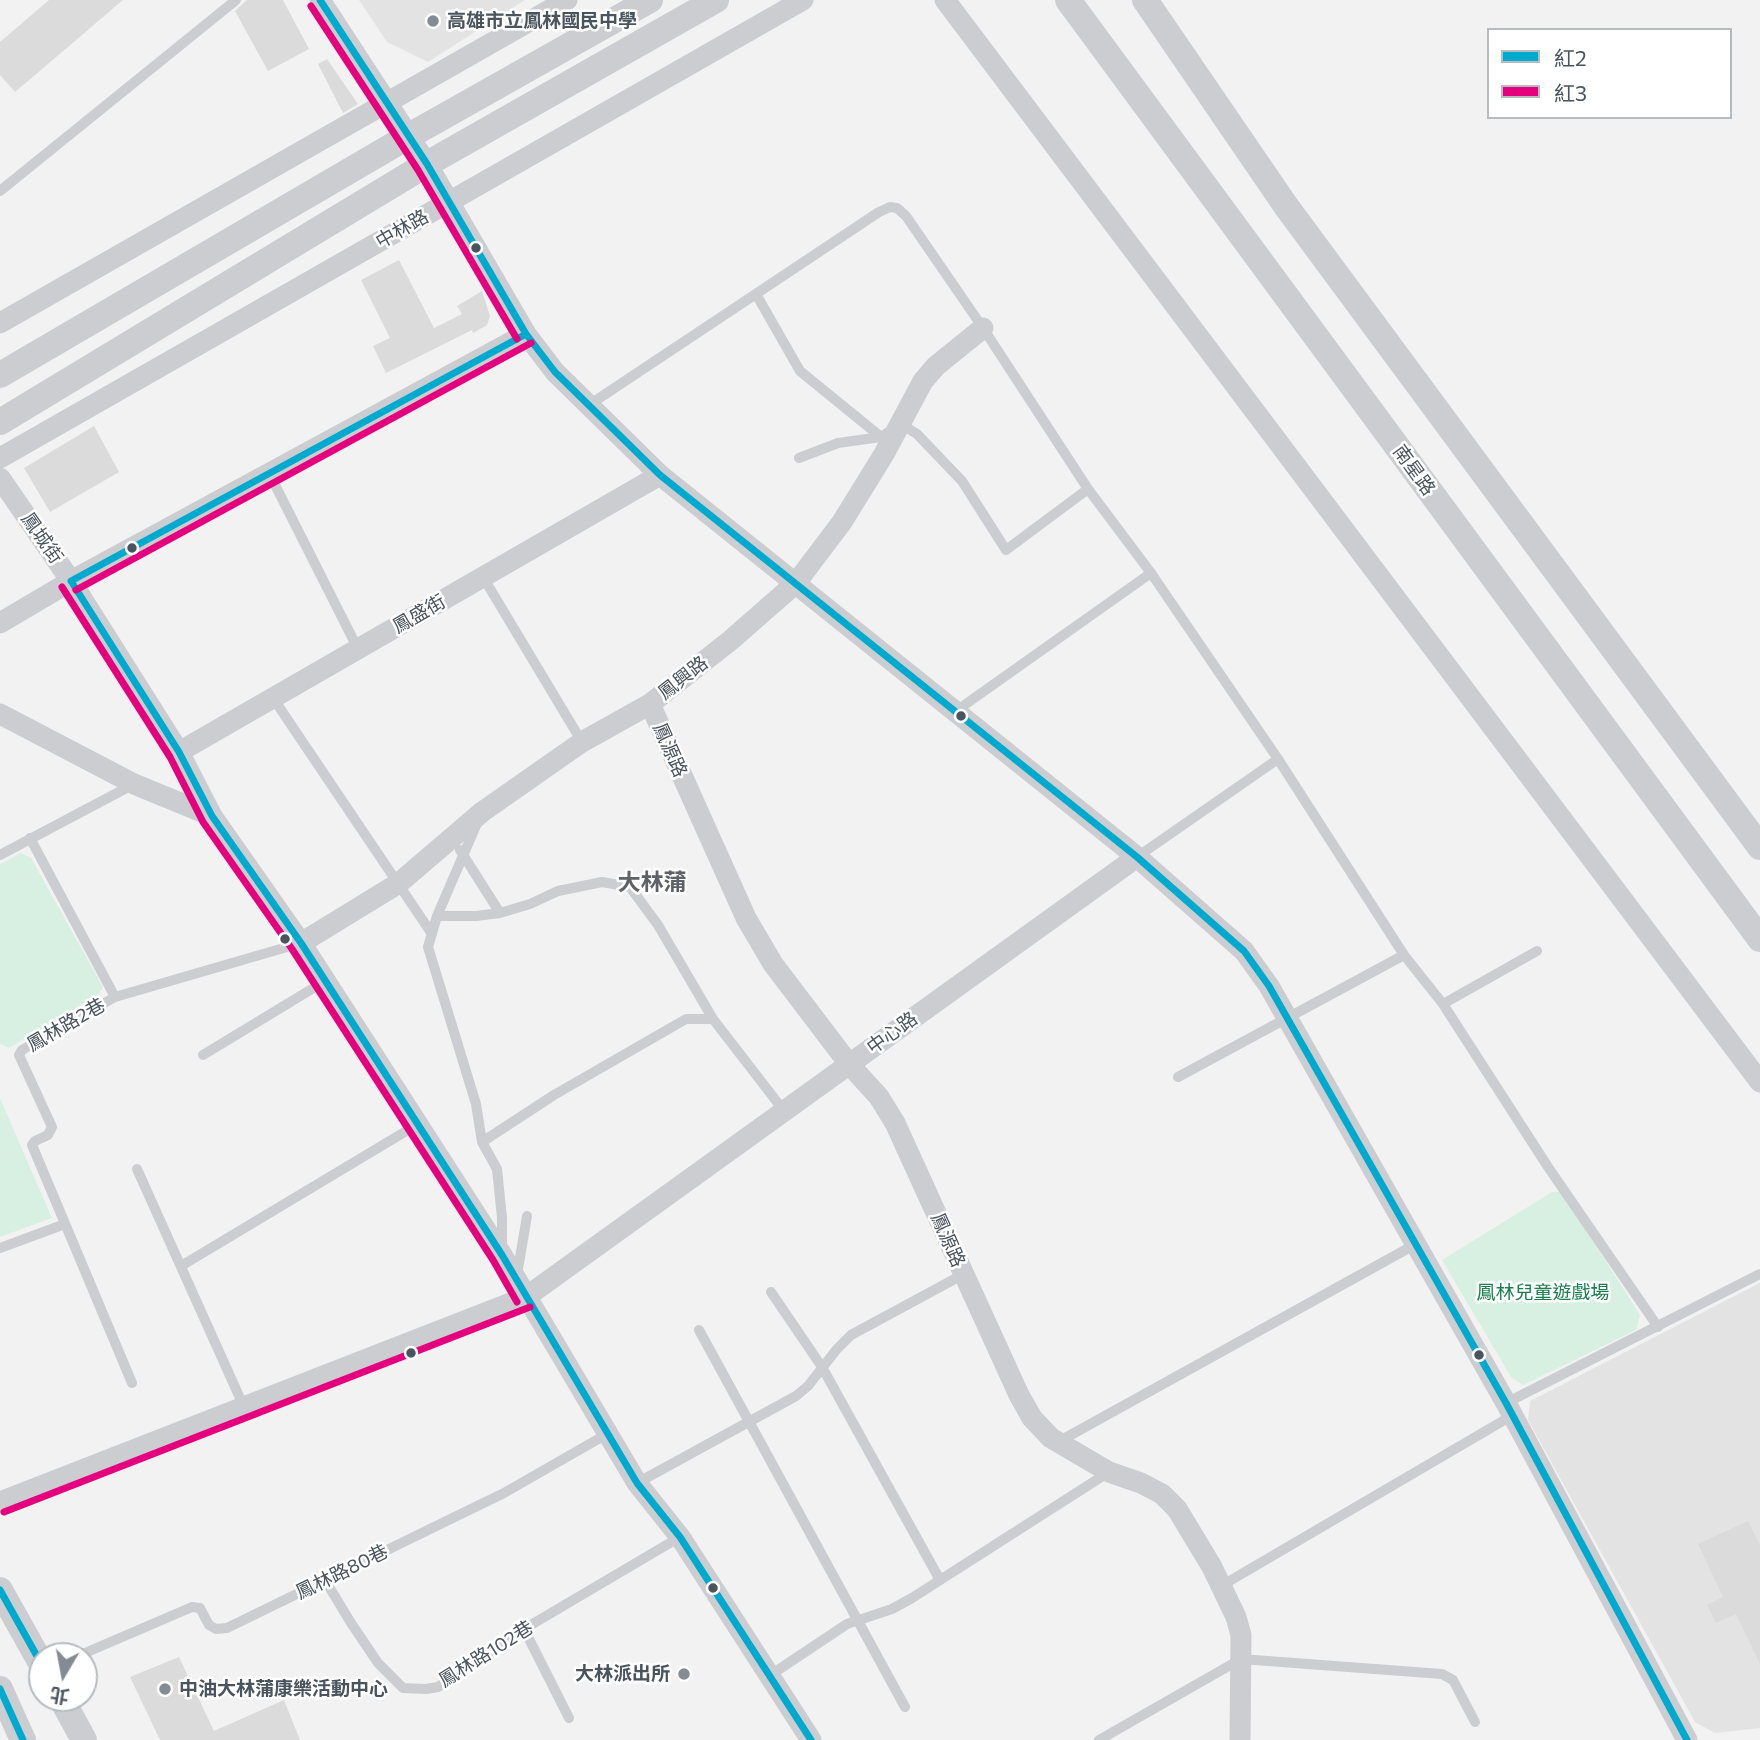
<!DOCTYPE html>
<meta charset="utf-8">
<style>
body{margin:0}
#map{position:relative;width:1760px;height:1740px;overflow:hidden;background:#f2f2f2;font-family:Commissioner,"Noto Sans TC",sans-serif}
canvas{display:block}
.legend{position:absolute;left:1487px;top:28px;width:245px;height:91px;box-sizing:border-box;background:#fff;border:2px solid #b6bbbf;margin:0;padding:9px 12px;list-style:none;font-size:21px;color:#49545e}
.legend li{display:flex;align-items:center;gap:14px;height:35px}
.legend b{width:35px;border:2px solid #b6bbbf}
.north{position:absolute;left:28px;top:1642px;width:70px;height:70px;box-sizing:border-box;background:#fff;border:2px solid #b6bbbf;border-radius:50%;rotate:190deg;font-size:19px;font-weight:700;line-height:28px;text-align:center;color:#49545e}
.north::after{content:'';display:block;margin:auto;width:24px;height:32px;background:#848b92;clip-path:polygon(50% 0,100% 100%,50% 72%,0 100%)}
</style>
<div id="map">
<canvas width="1760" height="1740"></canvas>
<ul class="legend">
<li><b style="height:9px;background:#00a9ce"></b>紅2</li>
<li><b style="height:9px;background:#e5007d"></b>紅3</li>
</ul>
<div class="north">北</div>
</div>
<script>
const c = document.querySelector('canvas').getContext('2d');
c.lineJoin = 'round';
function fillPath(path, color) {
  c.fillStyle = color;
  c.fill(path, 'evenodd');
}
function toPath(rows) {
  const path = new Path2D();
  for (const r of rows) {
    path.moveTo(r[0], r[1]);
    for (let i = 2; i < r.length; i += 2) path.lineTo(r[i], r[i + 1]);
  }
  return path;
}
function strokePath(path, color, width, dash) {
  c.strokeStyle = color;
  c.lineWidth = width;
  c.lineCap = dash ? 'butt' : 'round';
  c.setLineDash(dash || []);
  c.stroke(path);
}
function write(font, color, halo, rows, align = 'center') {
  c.font = font + ' Commissioner,"Noto Sans TC",sans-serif';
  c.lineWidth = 5;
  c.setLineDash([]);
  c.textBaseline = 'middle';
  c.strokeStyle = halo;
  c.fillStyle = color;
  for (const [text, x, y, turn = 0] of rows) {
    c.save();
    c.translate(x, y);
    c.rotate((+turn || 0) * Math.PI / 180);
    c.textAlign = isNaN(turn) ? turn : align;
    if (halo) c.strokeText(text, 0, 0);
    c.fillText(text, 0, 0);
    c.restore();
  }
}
const education = toPath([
 [359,0,525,0,428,62,387,42],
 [1760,1283,1760,1728,1715,1733,1695,1722,1528,1420,1530,1401]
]);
const green = toPath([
 [21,853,31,858,103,987,98,995,9,1048,0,1044,0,864],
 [0,1098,52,1218,0,1237],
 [1552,1192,1562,1192,1640,1315,1636,1330,1523,1385,1511,1377,1442,1260]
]);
const building = toPath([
 [49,0,123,0,15,92,0,75,0,42],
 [247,0,283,0,309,49,268,71,235,11],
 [327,59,358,104,343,113,318,64],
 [399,260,434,328,462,314,457,306,482,291,490,316,487,325,473,333,472,330,386,373,373,346,390,338,361,280],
 [94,426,119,472,50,512,24,468],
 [1748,1521,1760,1545,1760,1664,1736,1614,1716,1623,1707,1605,1723,1597,1698,1544],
 [179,1657,214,1731,284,1700,300,1740,160,1740,130,1677]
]);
const service = toPath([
 [0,191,236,0],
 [756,294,800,371,881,437],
 [589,405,879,212,890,207,897,208,906,216,983,328,1088,489,1151,573,1278,759,1404,955,1443,1004,1548,1167,1658,1327],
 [799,458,838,443,881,437,901,424,917,434,962,481,1006,550,1088,489],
 [269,473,358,649],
 [483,577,582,742],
 [273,698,432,934],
 [956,711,1151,573],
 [478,821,437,916,428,947,476,1104,482,1142,497,1169,502,1218,502,1248],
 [30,838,115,997],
 [460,850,500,913],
 [0,855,134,784],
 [1137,857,1278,759],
 [437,916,476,916,500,913,530,904,558,891,602,882,630,887,658,925,713,1019,784,1111],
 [1443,1004,1537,951],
 [203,1055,325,981],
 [1178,1077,1404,955],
 [482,1142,554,1095,686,1019,713,1019],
 [137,1169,244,1407],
 [0,1248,65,1224],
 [181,1266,418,1124],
 [517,1275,527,1216],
 [771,1292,822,1367,940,1580],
 [699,1330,905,1707],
 [132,1383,32,1145,35,1141,48,1135,52,1127,19,1055,22,1050,115,997,301,943],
 [1506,1403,1760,1274],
 [1058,1442,1416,1244],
 [637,1483,796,1396,808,1386,837,1349,851,1335,964,1274],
 [325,1580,351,1623,378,1663,403,1688,426,1689,438,1687,524,1629,680,1537],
 [1221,1586,1513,1415],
 [524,1629,569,1718],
 [78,1656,192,1607,200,1608,209,1625,216,1629,227,1628,504,1493,607,1434],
 [769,1676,847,1624,892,1609,912,1598,1109,1472],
 [1099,1740,1241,1659,1442,1674,1453,1680,1475,1722]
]);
const minor = toPath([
 [320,0,427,164,526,334,555,372,660,475,1137,857,1244,951,1269,986,1506,1403,1687,1740],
 [945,0,1760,1082],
 [0,323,567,0],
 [0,458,803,0],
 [0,478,71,581,179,752,212,816,301,943,502,1255,637,1483,680,1537,811,1740],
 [0,623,71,581,526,334],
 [650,704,746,918,773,964,849,1064,879,1097,895,1123,1019,1395,1032,1418,1051,1438,1109,1472,1141,1483,1162,1494,1177,1509,1212,1567,1236,1617,1241,1635,1240,1740],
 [0,714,134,784,212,816],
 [179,752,660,475],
 [301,943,399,883,482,812,582,742,650,704,731,640,796,583,842,522,884,454,923,381,936,366,983,328],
 [0,1502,526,1297,1137,857]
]);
const tertiary = toPath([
 [1068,0,1760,939],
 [1145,0,1286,206,1760,847],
 [0,375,409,136,650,0],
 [0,422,427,164,716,0],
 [0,1590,42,1665],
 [0,1689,23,1740],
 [61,1698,84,1740]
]);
const bus1 = toPath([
 [320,0,427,164,526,334,555,372,660,475,1137,857,1244,951,1269,986,1506,1403,1687,1740],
 [526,334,71,581,179,752,212,816,301,943,502,1255,637,1483,680,1537,811,1740],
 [0,1590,42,1665],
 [0,1689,23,1740]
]);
const bus2 = toPath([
 [311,6,418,170,517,339],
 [62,587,170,757,203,822,292,949,493,1260,517,1302],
 [76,590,531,343],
 [4,1512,530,1307]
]);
const markers = [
 [433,21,7,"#848b92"],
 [476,248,6,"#49545e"],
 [132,548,6,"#49545e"],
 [961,716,6,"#49545e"],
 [285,939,6,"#49545e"],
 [411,1353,6,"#49545e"],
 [1479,1355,6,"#49545e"],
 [713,1588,6,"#49545e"],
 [684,1674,7,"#848b92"],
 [165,1689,7,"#848b92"]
];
const poiNames = [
 ["高雄市立鳳林國民中學",447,21],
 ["大林派出所",670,1674,"right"],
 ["中油大林蒲康樂活動中心",179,1689]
];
const streetNames = [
 ["中林路",402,229,-30],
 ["南星路",1414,470,54],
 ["鳳城街",42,538,55],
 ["鳳盛街",419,614,-30],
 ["鳳興路",683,678,-38],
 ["鳳源路",670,750,66],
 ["鳳林路2巷",66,1025,-30],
 ["中心路",892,1033,-36],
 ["鳳源路",948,1240,66],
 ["鳳林路80巷",342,1572,-26],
 ["鳳林路102巷",486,1654,-32]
];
const parkNames = [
 ["鳳林兒童遊戲場",1543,1293]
];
const quarterNames = [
 ["大林蒲",652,882]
];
fillPath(education, '#e4e3e4');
fillPath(green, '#d8f0e2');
fillPath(building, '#dbdbdc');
strokePath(service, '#cbcdd0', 10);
strokePath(minor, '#cbcdd0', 21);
strokePath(tertiary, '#cbcdd0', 26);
strokePath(bus1, '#00a9ce', 7);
strokePath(bus2, '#e5007d', 7);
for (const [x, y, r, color] of markers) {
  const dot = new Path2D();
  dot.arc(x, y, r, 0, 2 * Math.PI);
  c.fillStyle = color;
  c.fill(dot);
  strokePath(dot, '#fff', 2.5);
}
write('bold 19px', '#49545e', '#fff', poiNames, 'left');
write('19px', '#49545e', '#fff', streetNames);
write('19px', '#1a7f4e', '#fff', parkNames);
write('bold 23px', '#5e6166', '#fff', quarterNames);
</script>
